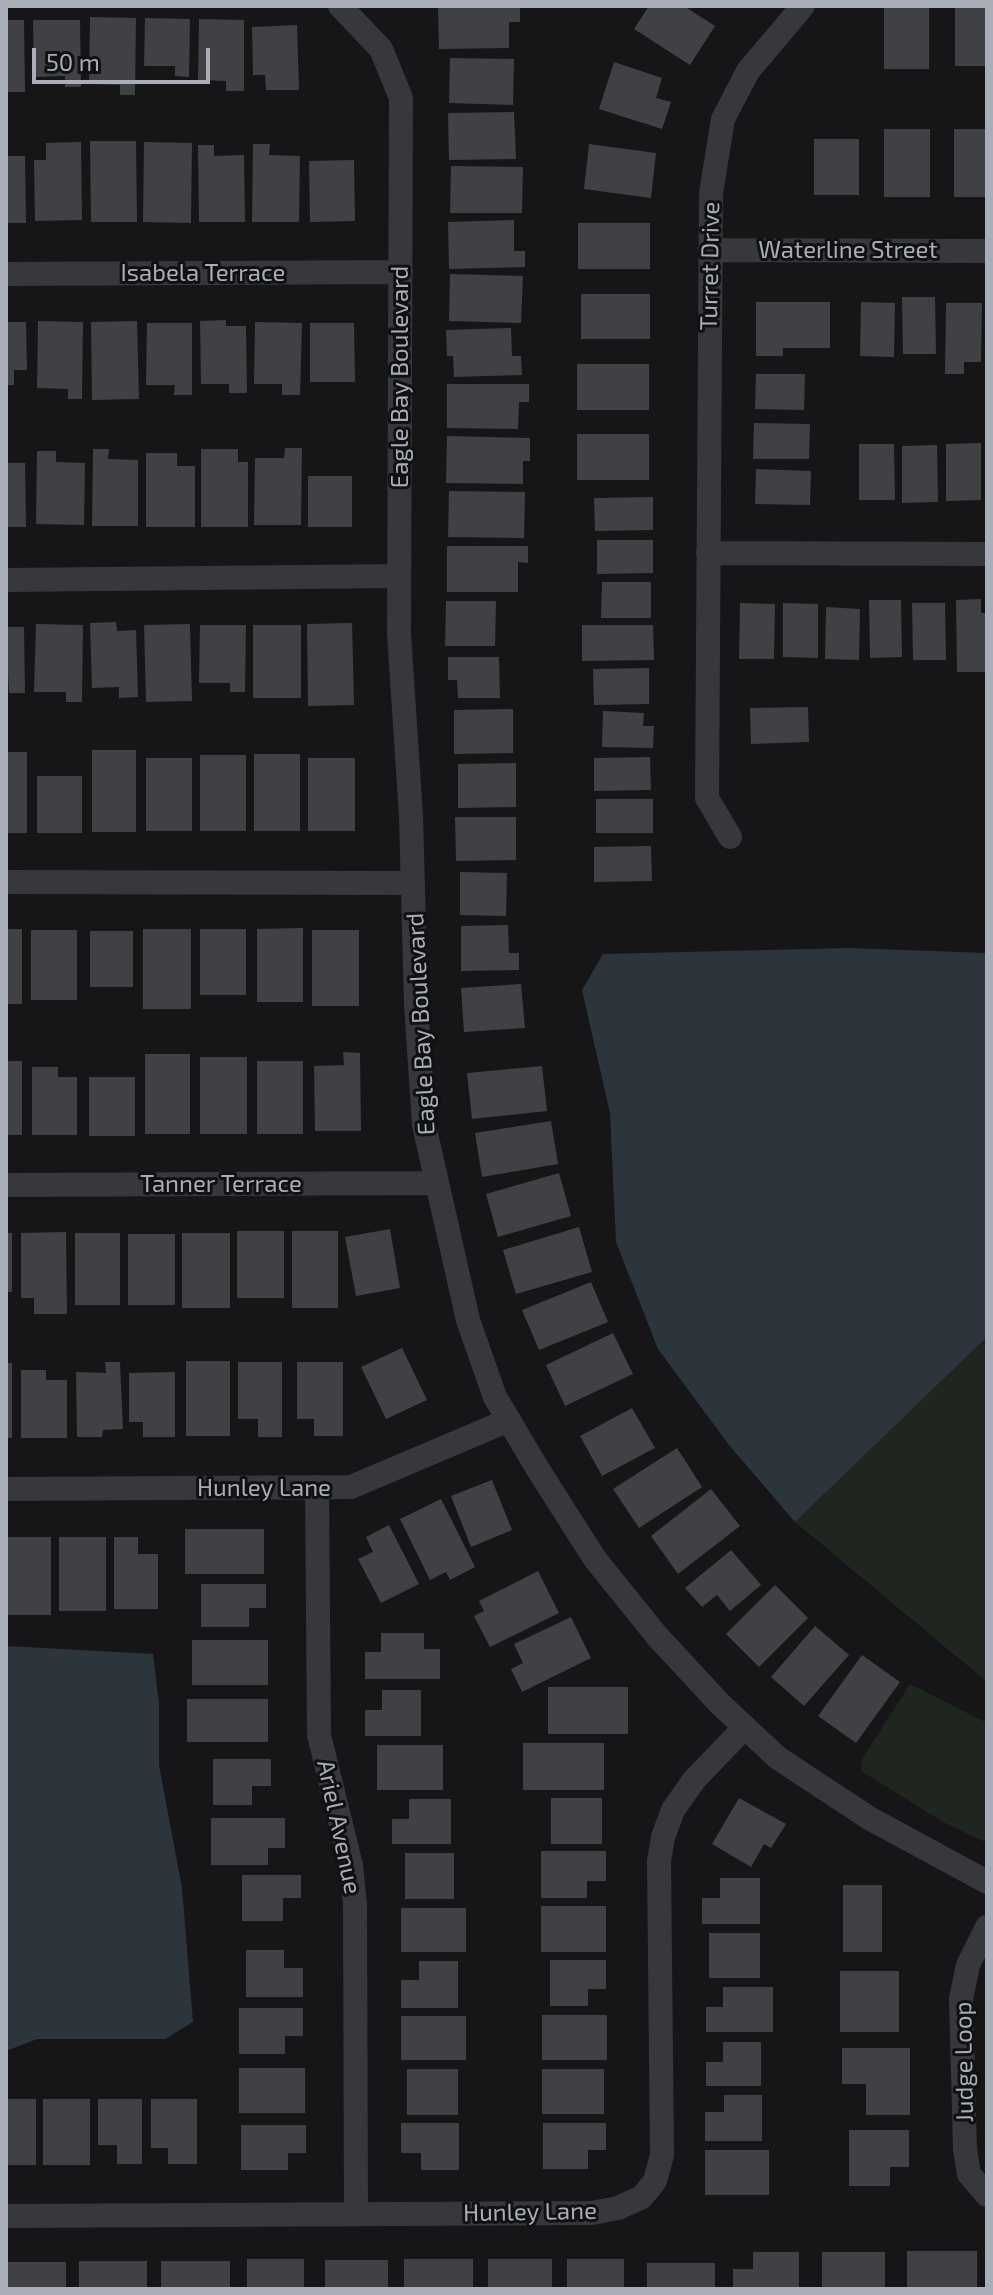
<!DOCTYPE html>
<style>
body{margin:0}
#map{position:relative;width:993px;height:2295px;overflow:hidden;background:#161618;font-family:"Exo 2",sans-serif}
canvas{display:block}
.frame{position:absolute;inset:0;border:8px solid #a8adb8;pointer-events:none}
.scale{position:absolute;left:32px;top:48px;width:178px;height:36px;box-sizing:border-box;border:4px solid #a8adb8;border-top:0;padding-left:10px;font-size:24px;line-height:28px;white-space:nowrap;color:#a8adb8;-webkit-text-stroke:6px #111113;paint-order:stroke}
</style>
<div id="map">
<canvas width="993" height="2295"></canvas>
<div class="frame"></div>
<div class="scale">50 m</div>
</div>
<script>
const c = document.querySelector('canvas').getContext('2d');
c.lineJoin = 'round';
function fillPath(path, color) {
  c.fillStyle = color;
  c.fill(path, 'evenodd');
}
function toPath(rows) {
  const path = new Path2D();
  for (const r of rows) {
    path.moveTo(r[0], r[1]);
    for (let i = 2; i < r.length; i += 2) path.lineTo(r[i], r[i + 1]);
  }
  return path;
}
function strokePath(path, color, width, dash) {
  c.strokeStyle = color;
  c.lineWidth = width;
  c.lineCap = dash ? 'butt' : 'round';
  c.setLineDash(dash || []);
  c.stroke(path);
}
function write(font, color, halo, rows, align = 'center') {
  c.font = font + ' "Exo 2",sans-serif';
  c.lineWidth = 6;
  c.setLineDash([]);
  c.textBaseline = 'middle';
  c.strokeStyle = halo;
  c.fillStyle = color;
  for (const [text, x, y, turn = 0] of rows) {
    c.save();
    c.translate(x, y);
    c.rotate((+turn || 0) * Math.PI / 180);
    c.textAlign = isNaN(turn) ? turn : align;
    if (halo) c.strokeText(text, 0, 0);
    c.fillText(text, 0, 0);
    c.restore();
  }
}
const green = toPath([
 [987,1337,987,1682,795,1522],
 [910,1684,987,1723,987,1843,943,1822,861,1771,862,1759]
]);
const water = toPath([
 [849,948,987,953,987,1337,795,1522,729,1445,658,1349,616,1242,610,1113,582,990,603,954],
 [6,1646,153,1654,159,1704,159,1765,182,1888,193,2022,165,2039,37,2039,6,2051]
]);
const building = toPath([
 [438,6,520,6,520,22,509,22,509,48,439,49],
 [649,6,684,6,715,26,690,65,634,29],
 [884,6,929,6,929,69,884,69],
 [955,6,987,6,987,66,955,66],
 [90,17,136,18,135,95,120,95,120,85,89,84],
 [145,18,190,19,189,77,175,76,175,66,144,66],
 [199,19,244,20,244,91,226,91,226,81,198,80],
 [6,20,24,20,25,92,6,92],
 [33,20,80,20,81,87,65,87,65,76,34,77],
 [297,25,299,90,266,90,265,75,253,75,252,27],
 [450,58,514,59,513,105,449,103],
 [614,62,662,78,656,98,671,102,662,129,599,109],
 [514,112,516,159,449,160,448,113],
 [884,129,930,129,930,197,884,197],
 [954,129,987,129,987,197,954,197],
 [814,139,859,139,859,195,814,195],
 [90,141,136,141,137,222,91,222],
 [81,142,82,220,35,221,34,160,46,160,46,143],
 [144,142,192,143,191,223,143,222],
 [253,144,270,144,269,155,300,156,299,222,252,222],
 [589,144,656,153,651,198,584,189],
 [198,145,214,145,214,156,244,155,245,222,199,222],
 [6,156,25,156,26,223,6,223],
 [354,160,355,221,310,222,309,161],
 [451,166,523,167,522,213,450,213],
 [514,220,514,251,525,251,525,267,449,269,448,222],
 [578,223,650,223,650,269,578,269],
 [450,274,523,276,521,323,449,321],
 [581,294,650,294,650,339,581,339],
 [902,297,935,297,936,354,903,354],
 [756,302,830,302,830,348,783,348,783,356,756,356],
 [861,302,895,303,894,357,860,356],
 [946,303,982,303,981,362,964,362,964,374,945,374],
 [226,320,226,326,246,326,247,393,229,393,229,384,201,384,200,321],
 [38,321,83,322,82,399,68,399,68,389,37,388],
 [137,321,139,399,92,400,91,322],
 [6,322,26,322,27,370,14,370,14,385,6,385],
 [255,322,302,323,300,395,282,395,282,384,254,384],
 [147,323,192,323,192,395,174,395,175,385,146,385],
 [310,323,354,323,355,382,310,382],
 [511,328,512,356,521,356,522,375,454,377,453,356,447,356,446,330],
 [577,364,649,364,649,410,577,410],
 [756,374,805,374,804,410,755,409],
 [447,384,529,384,529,402,519,402,518,429,447,428],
 [754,423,810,424,809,459,753,459],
 [577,434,649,434,649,480,577,480],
 [447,436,530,438,530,461,523,461,523,484,446,483],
 [981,443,981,500,946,501,946,444],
 [859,444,894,444,895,500,859,500],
 [937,445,938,502,902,503,902,446],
 [285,448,302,448,301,525,254,525,255,458,284,458],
 [93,449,109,449,108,459,138,460,138,526,92,526],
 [201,449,238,449,238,462,248,462,248,527,201,527],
 [37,451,56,451,56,462,85,463,84,525,36,524],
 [146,453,177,453,177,466,195,466,195,527,146,527],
 [6,463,25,463,26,527,6,527],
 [756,469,811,471,810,505,755,504],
 [308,476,352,476,352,527,308,527],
 [449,491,525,492,524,538,448,537],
 [653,497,653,530,595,531,594,498],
 [597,540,653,540,653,573,597,574],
 [447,546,528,546,528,563,518,562,518,592,447,592],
 [602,582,651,582,651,618,601,618],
 [981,599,981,613,987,613,987,672,957,672,956,600],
 [869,600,901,600,902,657,870,658],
 [446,601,496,601,495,646,445,646],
 [740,603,775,604,774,659,739,659],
 [783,603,818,604,818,658,783,657],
 [912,603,945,603,946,660,913,660],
 [826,607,860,609,859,660,825,659],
 [116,622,117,631,136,630,138,697,119,698,119,687,92,688,90,623],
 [352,623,354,705,308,706,307,624],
 [36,624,83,625,82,702,66,702,66,692,34,692],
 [190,624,192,701,146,702,144,625],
 [200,625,246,625,245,692,230,692,230,683,199,683],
 [253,625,301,625,301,698,253,698],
 [582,625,653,625,654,660,582,661],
 [6,627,24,627,25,693,9,693],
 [448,657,499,657,500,698,458,698,457,680,448,680],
 [649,668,649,704,594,705,593,669],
 [808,707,809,742,751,744,750,708],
 [513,709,513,753,454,754,454,710],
 [603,711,644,713,643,726,654,726,653,748,602,747],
 [92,750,136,750,136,832,92,832],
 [6,752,27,752,27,833,6,833],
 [254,754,300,754,300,831,254,831],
 [200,755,246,755,246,831,200,831],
 [650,757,651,790,594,791,594,758],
 [146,758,192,758,192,831,146,831],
 [308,758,355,758,355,831,308,831],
 [516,763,516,807,458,808,458,764],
 [37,776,82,776,82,833,37,833],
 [596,799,653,799,653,833,596,833],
 [455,817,516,817,516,860,456,861],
 [651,846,652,881,594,882,594,847],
 [460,872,507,873,506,916,460,915],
 [508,925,509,953,519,953,519,970,461,971,461,926],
 [303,928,303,1002,257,1002,257,929],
 [6,929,22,929,22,1004,6,1004],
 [143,929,191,929,191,1009,143,1009],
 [200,929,246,929,246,995,200,995],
 [31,930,77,930,77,1000,31,1000],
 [312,930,359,930,359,1006,312,1006],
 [90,931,133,931,133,987,90,987],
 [521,984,525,1028,464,1032,461,988],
 [343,1052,360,1053,361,1131,315,1131,314,1066,344,1065],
 [145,1054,190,1054,190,1134,145,1134],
 [200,1057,247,1057,247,1134,200,1134],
 [6,1061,22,1061,22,1135,6,1135],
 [257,1061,303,1061,303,1134,257,1134],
 [542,1066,547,1111,472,1119,467,1073],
 [32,1067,58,1067,58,1077,77,1077,77,1135,32,1135],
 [89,1077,135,1077,135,1136,89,1136],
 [551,1121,558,1164,482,1177,475,1133],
 [559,1173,571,1216,498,1237,486,1194],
 [579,1227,592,1272,516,1294,503,1250],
 [390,1229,400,1288,356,1296,345,1237],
 [237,1231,284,1231,284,1298,237,1298],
 [292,1231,338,1231,338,1308,292,1308],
 [66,1232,67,1314,34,1314,34,1298,21,1298,21,1233],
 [6,1233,12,1233,12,1292,6,1292],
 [75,1233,120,1233,120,1305,75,1305],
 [182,1233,230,1233,230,1308,182,1308],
 [128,1234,175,1234,175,1305,128,1305],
 [591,1282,608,1322,539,1350,522,1310],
 [613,1333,633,1374,565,1406,546,1365],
 [402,1348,427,1400,386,1419,361,1367],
 [186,1361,230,1361,230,1436,186,1436],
 [105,1362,120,1362,123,1429,103,1430,102,1437,77,1437,76,1372,106,1373],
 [238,1362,282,1362,282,1437,258,1437,258,1419,238,1419],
 [297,1362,343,1362,343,1436,314,1436,314,1419,297,1419],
 [6,1363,12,1363,12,1438,6,1438],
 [21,1370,46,1370,46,1380,67,1380,67,1438,21,1438],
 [175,1372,175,1437,143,1437,143,1422,129,1422,129,1373],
 [632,1408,655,1448,602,1476,580,1436],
 [677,1448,702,1487,639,1528,613,1489],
 [492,1480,512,1530,471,1547,451,1496],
 [711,1489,740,1526,678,1574,651,1536],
 [441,1499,475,1567,450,1580,446,1572,430,1580,400,1519],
 [389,1525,419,1584,381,1603,358,1559,373,1552,366,1537],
 [185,1529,264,1529,264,1574,185,1574],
 [6,1537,51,1537,51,1615,6,1615],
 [59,1537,106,1537,106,1611,59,1611],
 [114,1537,138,1537,138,1554,158,1554,158,1609,114,1609],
 [731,1550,761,1585,730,1611,717,1595,702,1607,685,1588],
 [538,1571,559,1613,490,1647,474,1616,484,1611,479,1601],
 [201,1584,266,1584,266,1608,249,1608,249,1627,201,1627],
 [775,1585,808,1618,759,1667,726,1634],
 [571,1617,591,1658,522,1692,511,1669,523,1663,514,1644],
 [815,1626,849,1655,804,1706,771,1677],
 [381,1633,424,1633,424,1649,440,1649,440,1679,365,1679,365,1652,381,1652],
 [192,1640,268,1640,268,1685,192,1685],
 [862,1655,900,1682,856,1743,818,1716],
 [548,1687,628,1687,628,1734,548,1734],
 [382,1690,421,1690,421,1736,365,1736,365,1710,382,1710],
 [187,1699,268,1699,268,1742,187,1742],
 [523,1743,604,1743,604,1790,523,1790],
 [377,1745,443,1745,443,1790,377,1790],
 [213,1759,271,1759,271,1786,252,1786,252,1805,213,1805],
 [551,1798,602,1798,602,1844,551,1844],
 [739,1798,786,1824,771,1848,764,1844,751,1867,712,1844],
 [409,1799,451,1799,451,1844,392,1844,392,1819,409,1819],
 [211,1818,285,1818,285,1848,268,1848,268,1865,211,1865],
 [541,1851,606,1851,606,1881,587,1881,587,1898,541,1898],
 [405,1853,454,1853,454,1899,405,1899],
 [242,1875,301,1875,301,1898,283,1898,283,1921,242,1921],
 [720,1878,760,1878,760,1924,702,1924,702,1898,720,1898],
 [843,1885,882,1885,882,1952,843,1952],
 [541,1906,606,1906,606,1952,541,1952],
 [401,1908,466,1908,466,1952,401,1952],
 [709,1933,760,1933,760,1978,709,1978],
 [246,1950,284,1950,284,1968,303,1968,303,1997,246,1997],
 [550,1960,606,1960,606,1989,588,1989,588,2006,550,2006],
 [419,1961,458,1961,458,2008,401,2008,401,1980,419,1980],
 [840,1971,899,1971,899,2032,840,2032],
 [723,1987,773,1987,773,2032,706,2032,706,2007,723,2007],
 [239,2008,303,2008,303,2036,285,2036,285,2054,239,2054],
 [542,2015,607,2015,607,2060,542,2060],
 [401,2016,466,2016,466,2060,401,2060],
 [723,2042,761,2042,761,2086,706,2086,706,2062,723,2062],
 [842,2048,910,2048,910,2115,866,2115,866,2084,842,2084],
 [239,2068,305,2068,305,2113,239,2113],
 [407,2069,458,2069,458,2115,407,2115],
 [542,2069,604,2069,604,2114,542,2114],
 [724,2095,762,2095,762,2141,705,2141,705,2112,724,2112],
 [6,2099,36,2099,36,2165,7,2165],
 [43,2099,90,2099,90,2165,43,2165],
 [98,2099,142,2099,142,2164,117,2164,117,2145,98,2145],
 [151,2099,197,2099,197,2164,168,2164,168,2148,151,2148],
 [401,2123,459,2123,459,2170,421,2170,421,2153,401,2153],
 [543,2123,606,2123,606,2150,588,2150,588,2169,543,2169],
 [241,2125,306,2125,306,2153,288,2153,288,2170,241,2170],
 [849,2130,909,2130,909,2167,890,2167,890,2186,849,2186],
 [705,2150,769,2150,769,2195,705,2195],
 [907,2251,977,2251,977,2289,907,2289],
 [753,2252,799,2252,799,2289,733,2289,733,2269,753,2269],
 [822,2252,885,2252,885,2289,822,2289],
 [247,2259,304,2259,304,2289,247,2289],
 [404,2259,473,2259,473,2289,404,2289],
 [488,2259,552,2259,552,2289,488,2289],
 [567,2259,624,2259,624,2289,567,2289],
 [325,2260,388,2260,388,2289,325,2289],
 [79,2261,147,2261,147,2289,79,2289],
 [161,2261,230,2261,230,2289,161,2289],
 [6,2262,66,2262,66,2289,6,2289],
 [647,2263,715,2263,715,2289,647,2289]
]);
const minor = toPath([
 [340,6,381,49,401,98,399,633,411,816,416,1004,424,1125,468,1320,495,1397,539,1471,595,1559,657,1636,720,1704,778,1758,869,1818,987,1882],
 [710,250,987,251],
 [6,274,401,272],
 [708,553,987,554],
 [6,580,399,576],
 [730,837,707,798,711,193,723,119,748,71,803,6],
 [6,882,413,883],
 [6,1185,435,1183],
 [317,1487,319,1735,351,1865,355,1905,356,2214],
 [6,1489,351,1487,509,1420],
 [987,1927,968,1965,961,1999,965,2149,969,2174,987,2195],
 [6,2216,592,2213,618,2208,642,2197,655,2181,662,2155,659,1861,663,1837,673,1810,694,1780,745,1727]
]);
const streetNames = [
 ["Waterline Street",848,250],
 ["Turret Drive",710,266,-89],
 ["Isabela Terrace",203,273],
 ["Eagle Bay Boulevard",400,377,-90],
 ["Eagle Bay Boulevard",421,1024,-93],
 ["Tanner Terrace",221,1184],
 ["Hunley Lane",264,1488],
 ["Ariel Avenue",339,1827,78],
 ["Judge Loop",964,2062,-91],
 ["Hunley Lane",530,2212,-1]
];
fillPath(green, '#1e261f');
fillPath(water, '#2c353c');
fillPath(building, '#404145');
strokePath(minor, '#37383d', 24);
write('24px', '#a8adb8', '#111113', streetNames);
</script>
